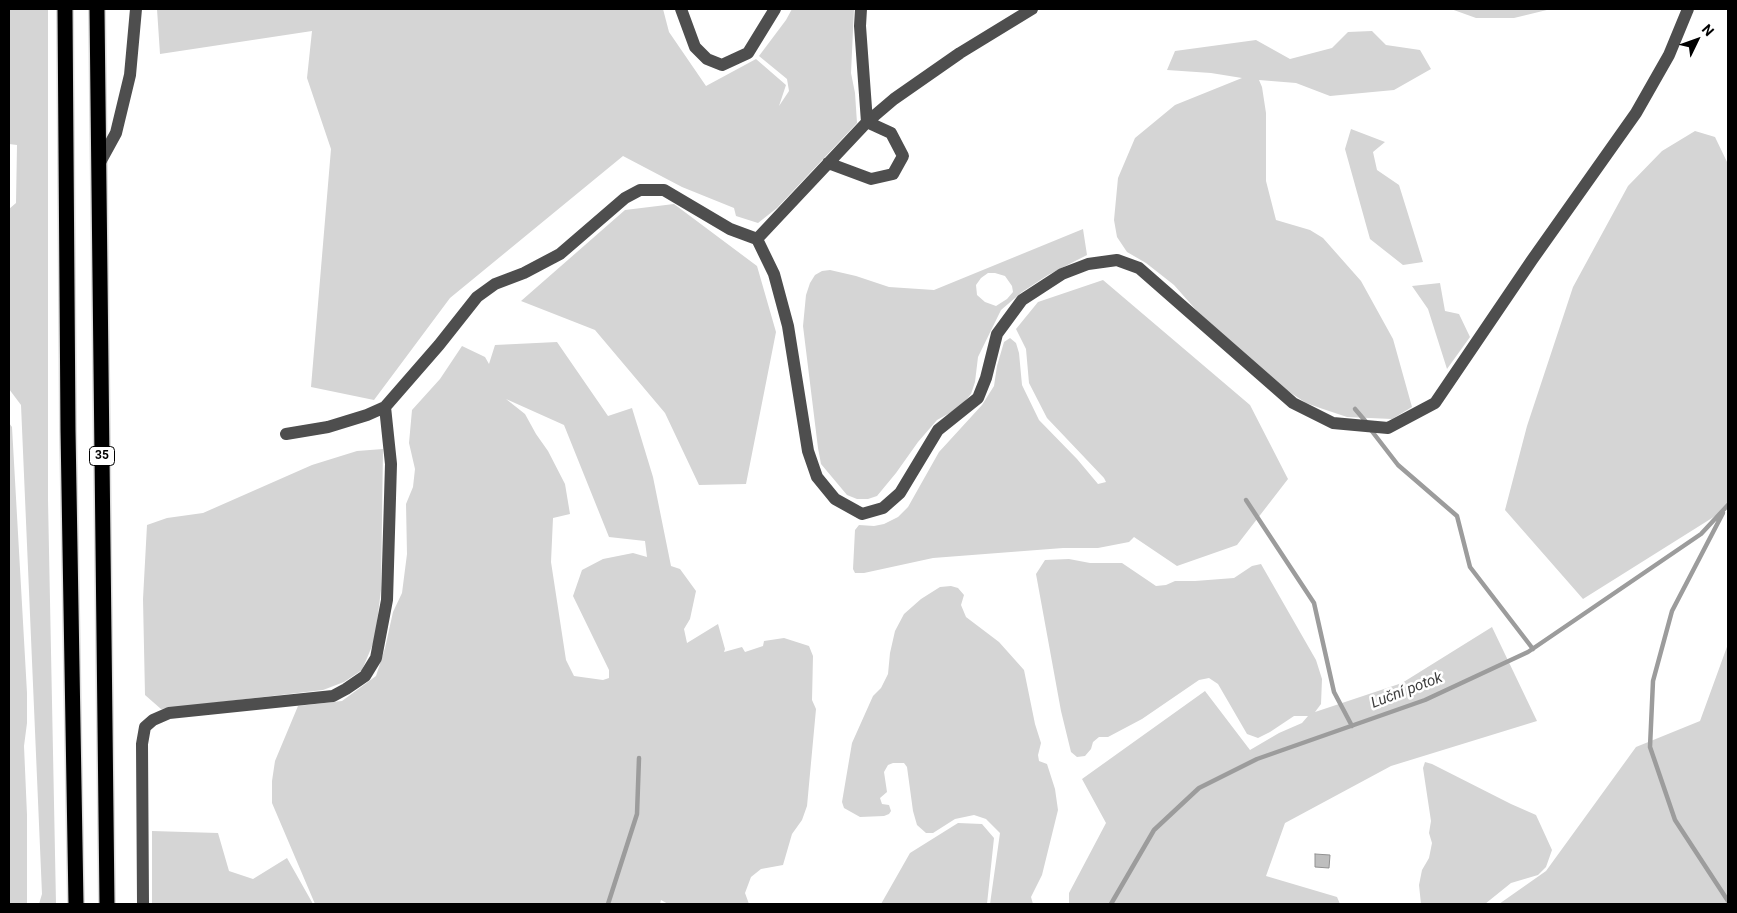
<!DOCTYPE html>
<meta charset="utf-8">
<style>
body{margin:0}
#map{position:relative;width:1737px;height:913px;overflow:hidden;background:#fff;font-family:Roboto,sans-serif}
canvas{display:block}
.frame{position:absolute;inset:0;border:10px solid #000;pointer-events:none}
.north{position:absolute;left:1672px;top:15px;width:50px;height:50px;-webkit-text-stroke:4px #fff;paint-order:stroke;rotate:48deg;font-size:14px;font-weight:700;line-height:20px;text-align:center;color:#000}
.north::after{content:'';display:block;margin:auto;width:18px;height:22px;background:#000;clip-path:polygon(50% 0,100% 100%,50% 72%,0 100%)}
</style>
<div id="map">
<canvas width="1737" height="913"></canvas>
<div class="frame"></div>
<div class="north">N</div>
</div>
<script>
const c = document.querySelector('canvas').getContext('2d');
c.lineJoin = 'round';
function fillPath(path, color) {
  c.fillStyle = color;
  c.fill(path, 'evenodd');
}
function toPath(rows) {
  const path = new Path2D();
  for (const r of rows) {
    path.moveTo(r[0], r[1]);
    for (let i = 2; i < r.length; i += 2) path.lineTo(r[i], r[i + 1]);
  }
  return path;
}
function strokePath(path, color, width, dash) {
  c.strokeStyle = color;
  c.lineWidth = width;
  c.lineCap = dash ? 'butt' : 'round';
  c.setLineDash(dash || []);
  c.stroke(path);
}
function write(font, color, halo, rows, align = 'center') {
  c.font = font + ' Roboto,sans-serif';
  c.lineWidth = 5;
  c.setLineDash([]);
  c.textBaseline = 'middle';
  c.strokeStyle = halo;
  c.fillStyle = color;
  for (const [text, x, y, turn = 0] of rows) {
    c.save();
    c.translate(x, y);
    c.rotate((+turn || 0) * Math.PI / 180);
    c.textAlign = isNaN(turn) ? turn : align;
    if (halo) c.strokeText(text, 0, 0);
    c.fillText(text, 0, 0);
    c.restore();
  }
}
const green = toPath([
 [9,9,48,9,48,500,56,904,39,904,42,894,21,405,9,389,9,209,16,203,17,145,9,144],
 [157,9,663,9,669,32,706,86,756,59,786,85,779,106,789,91,787,79,759,56,786,20,792,9,854,9,851,73,855,93,857,123,777,208,758,223,736,216,734,208,682,187,623,156,450,298,374,400,311,387,331,149,307,78,312,31,160,54],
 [1451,9,1551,9,1514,18,1476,18],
 [1372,31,1386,45,1420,50,1431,69,1394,90,1330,96,1296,83,1259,80,1262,87,1266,113,1266,181,1276,220,1310,230,1323,238,1361,281,1393,339,1412,407,1392,419,1347,417,1320,408,1306,403,1273,381,1197,311,1174,285,1146,263,1127,252,1117,237,1114,220,1118,178,1135,138,1175,105,1242,78,1211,73,1167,70,1175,51,1256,40,1290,59,1332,48,1348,32],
 [1351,129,1385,142,1373,152,1377,170,1399,185,1423,262,1403,265,1370,239,1345,149],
 [1695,131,1715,137,1728,164,1728,508,1583,599,1505,510,1527,426,1573,287,1628,186,1662,151],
 [674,204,757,266,776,332,746,484,699,485,665,413,595,330,521,301,625,210],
 [1083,229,1087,255,1048,275,1022,292,1001,310,978,357,975,382,971,394,959,408,937,420,918,442,896,473,877,496,868,499,857,499,847,495,821,464,818,448,803,326,806,295,810,283,815,275,822,271,830,270,856,276,889,287,934,290],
 [988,273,995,273,1005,276,1012,286,1013,292,1007,299,996,306,985,302,977,295,976,285,981,278],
 [1103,280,1250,405,1288,479,1237,545,1177,566,1134,537,1129,542,1098,548,1063,548,933,558,864,573,855,573,853,569,855,530,859,525,874,526,884,524,898,517,908,507,939,452,982,405,994,386,997,366,1004,342,1010,338,1016,343,1019,353,1022,385,1039,420,1077,459,1098,484,1106,482,1104,478,1047,418,1029,383,1026,349,1016,329,1038,302],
 [1440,283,1445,311,1459,314,1470,337,1447,369,1428,309,1412,286],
 [557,342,608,416,632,408,653,477,671,566,680,569,696,591,690,619,684,629,687,643,718,624,725,649,724,652,742,647,745,652,763,646,764,641,784,638,809,646,813,656,812,700,816,709,807,806,802,820,792,834,783,865,761,869,751,877,745,893,749,904,668,904,661,900,660,904,315,904,272,803,272,781,275,761,298,706,342,701,376,676,385,648,393,612,402,593,407,554,406,504,413,487,415,469,409,443,412,410,440,379,462,346,485,357,489,364,495,345],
 [506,399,564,425,609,537,645,541,647,557,633,553,603,559,582,570,573,596,609,670,609,678,603,680,574,676,566,660,551,562,553,518,570,514,565,484,548,451,536,434,525,414],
 [9,423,12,427,27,693,27,723,24,746,27,815,27,904,9,904],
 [383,449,381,590,375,639,362,670,344,682,323,690,161,709,145,695,143,599,147,525,167,518,203,513,312,465,357,451],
 [1069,559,1090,563,1122,563,1156,586,1166,585,1175,581,1195,581,1234,578,1252,566,1261,564,1316,660,1322,679,1321,704,1315,712,1402,683,1492,627,1537,721,1391,766,1285,823,1266,876,1337,897,1340,904,1069,904,1069,893,1106,823,1082,779,1205,691,1250,750,1279,733,1302,723,1308,716,1294,716,1270,732,1258,738,1247,734,1218,684,1209,678,1199,680,1142,719,1108,737,1099,737,1093,742,1091,749,1085,756,1077,757,1071,752,1061,711,1036,574,1045,560],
 [951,586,958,588,964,595,961,605,966,617,999,642,1024,670,1035,724,1041,743,1038,755,1039,761,1047,764,1055,789,1058,810,1042,875,1031,897,1033,904,990,904,1000,833,986,819,974,815,955,819,933,833,926,833,917,825,913,811,907,767,904,763,893,763,888,765,884,772,887,792,880,798,882,804,889,805,891,811,889,814,884,816,860,817,844,808,842,802,852,743,873,696,881,688,888,674,890,653,895,631,904,614,921,599,940,587],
 [1728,644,1728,904,1499,904,1546,871,1636,747,1700,721],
 [1425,762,1432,764,1511,804,1536,815,1552,850,1546,867,1538,875,1511,883,1485,904,1421,904,1419,885,1422,870,1429,858,1432,843,1429,833,1431,821,1423,768],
 [958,823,982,824,994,838,987,904,881,904,910,853],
 [152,831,218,833,229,871,253,879,287,858,313,904,152,904]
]);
const stream = toPath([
 [1355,409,1367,423],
 [1371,430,1398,465,1457,516,1470,567,1533,649],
 [1246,500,1314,603,1334,692,1352,726],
 [1723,513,1672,611,1653,681,1650,747,1675,820,1728,901],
 [608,904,637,814,639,758],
 [1111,904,1154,830,1199,788,1257,759,1425,700,1528,652,1701,534,1728,505]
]);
const building = toPath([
 [1315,854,1330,855,1329,868,1315,867,1315,854]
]);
const minor = toPath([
 [681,9,695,47,707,59,722,65,748,53,775,9],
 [861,9,860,26,867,122],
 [828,163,871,179,893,174,903,156,891,133,867,122],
 [99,164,116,133,130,75,136,9],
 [757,239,867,122,894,99,960,53,1032,9],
 [286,434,328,427,367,415,385,407,439,345,477,297,495,284,524,273,560,254,625,198,640,190,664,190,730,229,757,239,774,274,788,326,808,451,817,477,835,499,862,514,883,508,900,493,938,430,978,398,986,378,997,334,1022,300,1062,274,1088,264,1117,260,1139,268,1293,403,1333,423,1388,428,1435,403,1532,260,1636,113,1669,55,1688,9],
 [143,904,142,744,145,727,153,720,169,713,333,696,346,689,365,676,376,658,387,600,391,464,385,407]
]);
const highway = toPath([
 [65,9,68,430,76,904],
 [97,9,107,904]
]);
const shields = [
 [102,456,25]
];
const shieldNames = [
 ["35",102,456]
];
const waterNames = [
 ["Luční potok",1407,691,-21]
];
fillPath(green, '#d5d5d5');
strokePath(stream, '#9c9c9c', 4.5);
fillPath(building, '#bebebe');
strokePath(building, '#929292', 1);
strokePath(highway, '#dbdbdb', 18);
strokePath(minor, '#4e4e4e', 12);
strokePath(highway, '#000', 15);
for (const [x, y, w] of shields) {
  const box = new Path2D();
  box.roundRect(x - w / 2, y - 9.5, w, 19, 4);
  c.fillStyle = '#fff';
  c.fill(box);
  strokePath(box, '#000', 1);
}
write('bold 12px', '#000', null, shieldNames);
write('italic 15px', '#3d3d3d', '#fff', waterNames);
</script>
